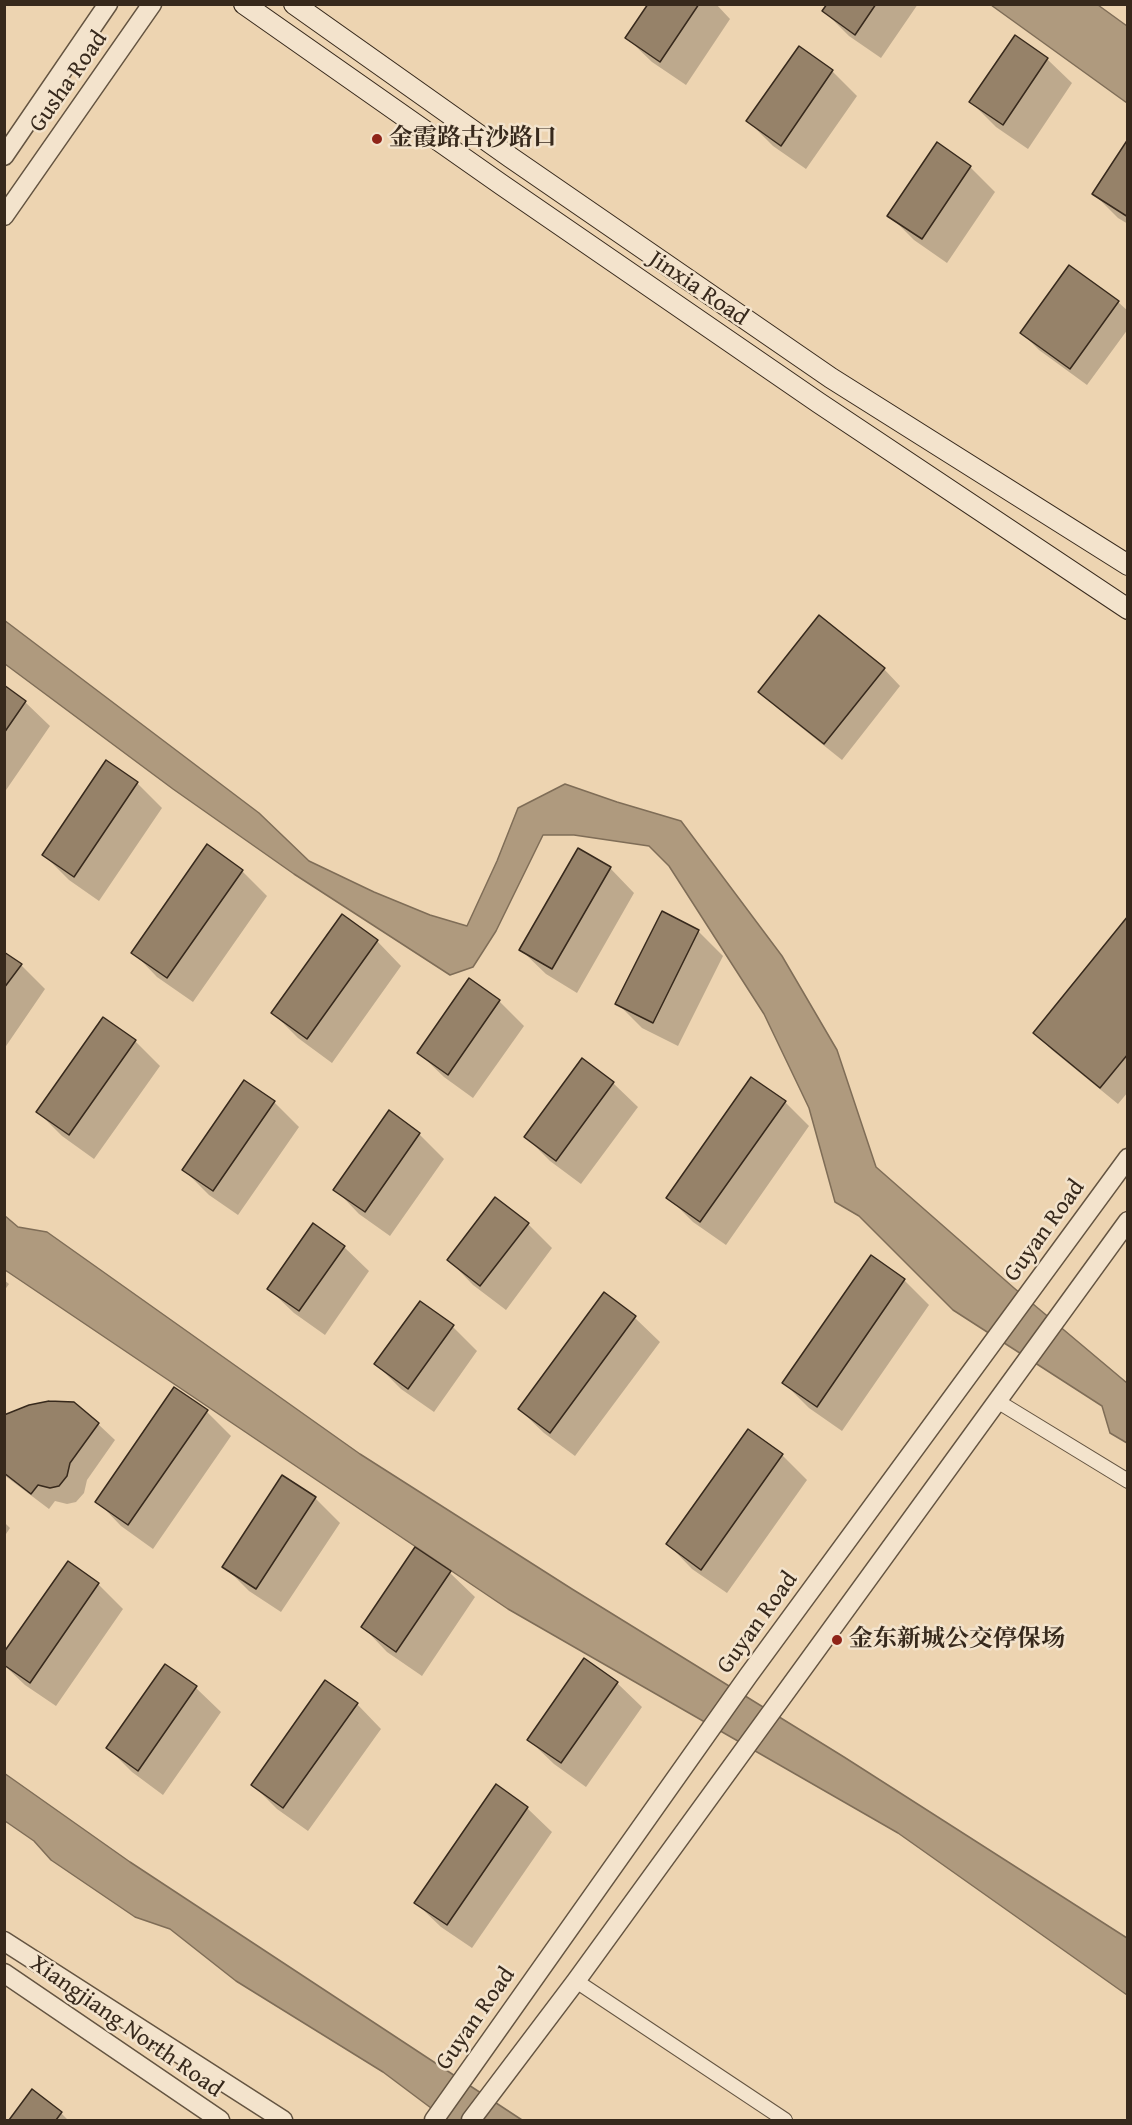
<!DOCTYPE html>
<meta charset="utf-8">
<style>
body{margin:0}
#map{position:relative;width:1132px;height:2125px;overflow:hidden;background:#edd4b1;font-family:"Gentium Book Plus",serif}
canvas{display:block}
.frame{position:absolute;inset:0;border:6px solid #37291c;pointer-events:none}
</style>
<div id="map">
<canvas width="1132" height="2125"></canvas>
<div class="frame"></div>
</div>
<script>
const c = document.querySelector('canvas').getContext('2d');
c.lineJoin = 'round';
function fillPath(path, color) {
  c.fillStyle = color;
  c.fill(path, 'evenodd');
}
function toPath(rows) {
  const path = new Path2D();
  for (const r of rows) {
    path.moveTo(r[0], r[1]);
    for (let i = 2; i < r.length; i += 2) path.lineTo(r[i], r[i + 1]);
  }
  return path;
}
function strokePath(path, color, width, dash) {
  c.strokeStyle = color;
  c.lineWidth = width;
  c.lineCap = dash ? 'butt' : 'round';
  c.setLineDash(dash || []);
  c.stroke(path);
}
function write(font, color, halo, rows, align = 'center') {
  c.font = font + ' "Gentium Book Plus","Noto Serif SC",serif';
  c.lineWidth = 5;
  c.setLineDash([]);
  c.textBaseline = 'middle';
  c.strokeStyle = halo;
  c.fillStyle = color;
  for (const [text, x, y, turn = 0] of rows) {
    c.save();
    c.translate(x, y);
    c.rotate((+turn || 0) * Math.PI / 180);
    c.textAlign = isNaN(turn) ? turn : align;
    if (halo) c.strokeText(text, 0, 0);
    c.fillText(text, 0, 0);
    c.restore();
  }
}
const water = toPath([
 [991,5,1098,5,1127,26,1127,103,991,5],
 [4,620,259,813,309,861,374,892,430,915,467,926,497,861,518,808,565,784,617,802,681,821,782,956,837,1050,876,1167,1014,1288,1127,1383,1127,1443,1110,1433,1102,1406,953,1310,859,1216,835,1202,809,1108,764,1014,669,866,649,846,574,835,543,835,496,931,473,967,450,975,294,874,173,789,5,664,4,620],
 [4,1215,18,1227,47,1232,360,1454,572,1589,844,1757,1127,1938,1127,1995,898,1833,508,1609,5,1270,4,1215],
 [4,1773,130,1862,522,2120,447,2120,383,2072,236,1981,170,1929,135,1917,51,1860,34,1841,5,1821,4,1773]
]);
const shadow = toPath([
 [650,4,716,4,730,19,686,85,652,62,627,38],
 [829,4,918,4,881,58,849,36,824,11],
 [799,48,832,71,857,96,806,169,773,146,748,121],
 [1047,59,1072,83,1028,149,996,127,971,102],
 [1128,141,1128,224,1118,218,1094,194],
 [970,167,995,192,947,263,914,240,889,215],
 [1118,302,1128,311,1128,329,1087,385,1039,350,1022,333],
 [884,669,900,686,842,760,777,708,760,692],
 [4,687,25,702,50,726,4,793],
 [107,762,137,783,162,808,99,901,69,880,44,855],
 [207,846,242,871,267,896,193,1002,157,977,133,952],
 [610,868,634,893,577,993,546,974,521,950],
 [662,913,698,931,723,956,678,1046,642,1028,617,1003],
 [1128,919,1128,1092,1118,1104,1052,1050,1035,1033],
 [377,941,401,966,332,1063,298,1038,273,1013],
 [4,954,21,965,45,989,4,1049],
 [470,980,499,1001,524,1026,473,1098,444,1077,419,1053],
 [135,1041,160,1066,94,1159,62,1136,38,1112],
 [613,1083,638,1107,581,1184,550,1161,526,1137],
 [274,1102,299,1127,238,1215,209,1195,184,1170],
 [785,1102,809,1126,726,1245,693,1222,668,1197],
 [389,1112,419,1134,444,1159,390,1236,359,1214,335,1189],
 [528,1224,552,1248,506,1310,473,1285,449,1260],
 [344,1247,369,1271,325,1335,294,1313,269,1289],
 [4,1280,9,1284,4,1291],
 [904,1280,929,1305,842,1431,809,1408,784,1383],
 [604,1294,635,1318,660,1342,575,1456,544,1433,519,1409],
 [453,1327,477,1351,434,1412,401,1389,376,1364],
 [207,1412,231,1436,153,1549,121,1526,97,1501],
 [4,1417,98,1424,115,1440,87,1480,84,1493,76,1502,67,1504,55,1501,49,1509,4,1475],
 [748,1431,782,1455,807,1480,727,1593,692,1569,668,1544],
 [315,1498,340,1523,281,1612,249,1591,224,1566],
 [4,1522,10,1528,4,1537],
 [416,1549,450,1573,475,1597,422,1676,387,1652,363,1627],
 [98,1584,123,1609,56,1706,25,1685,4,1665],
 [165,1666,196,1688,221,1712,163,1795,132,1772,108,1748],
 [617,1683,642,1707,586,1787,554,1764,529,1740],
 [357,1704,381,1729,308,1831,277,1809,252,1784],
 [527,1808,552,1832,472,1948,441,1927,416,1903],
 [32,2092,61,2113,68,2120,11,2120]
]);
const building = toPath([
 [648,4,699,4,660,62,625,38,648,4],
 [827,4,876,4,855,35,822,11,827,4],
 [1015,35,1048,58,1003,125,969,102,1015,35],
 [799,46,833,70,781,146,746,121,799,46],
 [1128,139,1128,217,1092,194,1128,139],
 [937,142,971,166,922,239,887,216,937,142],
 [1069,265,1119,301,1070,369,1020,333,1069,265],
 [819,615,885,668,824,744,758,692,819,615],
 [4,685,26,701,4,733,4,685],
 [106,760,138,782,74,877,42,855,106,760],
 [207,844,243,870,167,978,131,953,207,844],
 [578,848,611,867,552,969,519,950,578,848],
 [662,911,699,930,653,1023,615,1004,662,911],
 [342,914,378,940,307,1039,271,1013,342,914],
 [1128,916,1128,1054,1100,1088,1033,1033,1128,916],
 [4,952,22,964,4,988,4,952],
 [469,978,500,1000,448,1075,417,1053,469,978],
 [103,1017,136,1040,69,1135,36,1112,103,1017],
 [582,1058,614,1082,556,1161,524,1137,582,1058],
 [751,1077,786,1101,700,1222,666,1198,751,1077],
 [244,1080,275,1101,213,1191,182,1170,244,1080],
 [389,1110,420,1133,365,1212,333,1190,389,1110],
 [495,1197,529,1223,480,1286,447,1260,495,1197],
 [313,1223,345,1246,299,1311,267,1289,313,1223],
 [871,1255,905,1279,817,1407,782,1383,871,1255],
 [604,1292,636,1316,550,1433,518,1409,604,1292],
 [420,1301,454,1325,408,1389,374,1364,420,1301],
 [174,1387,208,1410,128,1525,95,1502,174,1387],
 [49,1401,74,1402,99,1423,70,1463,67,1476,59,1486,50,1488,38,1485,31,1494,4,1473,4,1415,29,1405,49,1401],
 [748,1429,783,1454,701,1570,666,1544,748,1429],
 [282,1475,316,1497,256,1589,222,1567,282,1475],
 [415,1547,451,1571,396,1652,361,1627,415,1547],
 [68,1561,99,1583,30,1683,4,1665,4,1652,68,1561],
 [584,1658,618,1682,561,1763,527,1740,584,1658],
 [165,1664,197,1686,138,1771,106,1748,165,1664],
 [325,1680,358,1703,283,1808,251,1785,325,1680],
 [496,1784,528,1807,447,1925,414,1903,496,1784],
 [32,2089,62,2112,56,2120,9,2120,32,2089]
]);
const minor = toPath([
 [997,1401,1128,1481],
 [576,1981,785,2120]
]);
const tertiary = toPath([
 [4,156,108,4],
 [4,216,152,4],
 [4,1941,283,2120],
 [4,1973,220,2120],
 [434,2120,748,1676,1128,1158],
 [471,2120,576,1981,1128,1221]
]);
const secondary = toPath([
 [244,4,502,185,819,403,1128,609],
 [294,4,510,157,831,378,1128,565]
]);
const markers = [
 [377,139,6,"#8f2418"],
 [837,1640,6,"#8f2418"]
];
const streetNames = [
 ["Gusha Road",69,82,-55],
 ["Jinxia Road",698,289,34],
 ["Guyan Road",1045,1231,-54],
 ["Guyan Road",758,1623,-54],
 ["Guyan Road",476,2019,-55],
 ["Xiangjiang North Road",126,2027,35]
];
const poiNames = [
 ["金霞路古沙路口",389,139],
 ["金东新城公交停保场",849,1640]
];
fillPath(water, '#af9a7e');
strokePath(water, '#7f6d57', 1.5);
fillPath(shadow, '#0003');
fillPath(building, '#968269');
strokePath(building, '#37291c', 1.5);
strokePath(minor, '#645441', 16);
strokePath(tertiary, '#645441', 21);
strokePath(secondary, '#37291c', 22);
strokePath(minor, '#f3e3cc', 14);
strokePath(tertiary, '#f3e3cc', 18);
strokePath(secondary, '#f3e3cc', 20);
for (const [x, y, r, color] of markers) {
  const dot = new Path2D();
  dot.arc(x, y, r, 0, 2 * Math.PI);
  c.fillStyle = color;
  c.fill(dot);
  strokePath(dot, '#f3e3cc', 2);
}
write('24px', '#37291c', '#f3e3cc', streetNames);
write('bold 24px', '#37291c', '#f3e3cc', poiNames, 'left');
</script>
